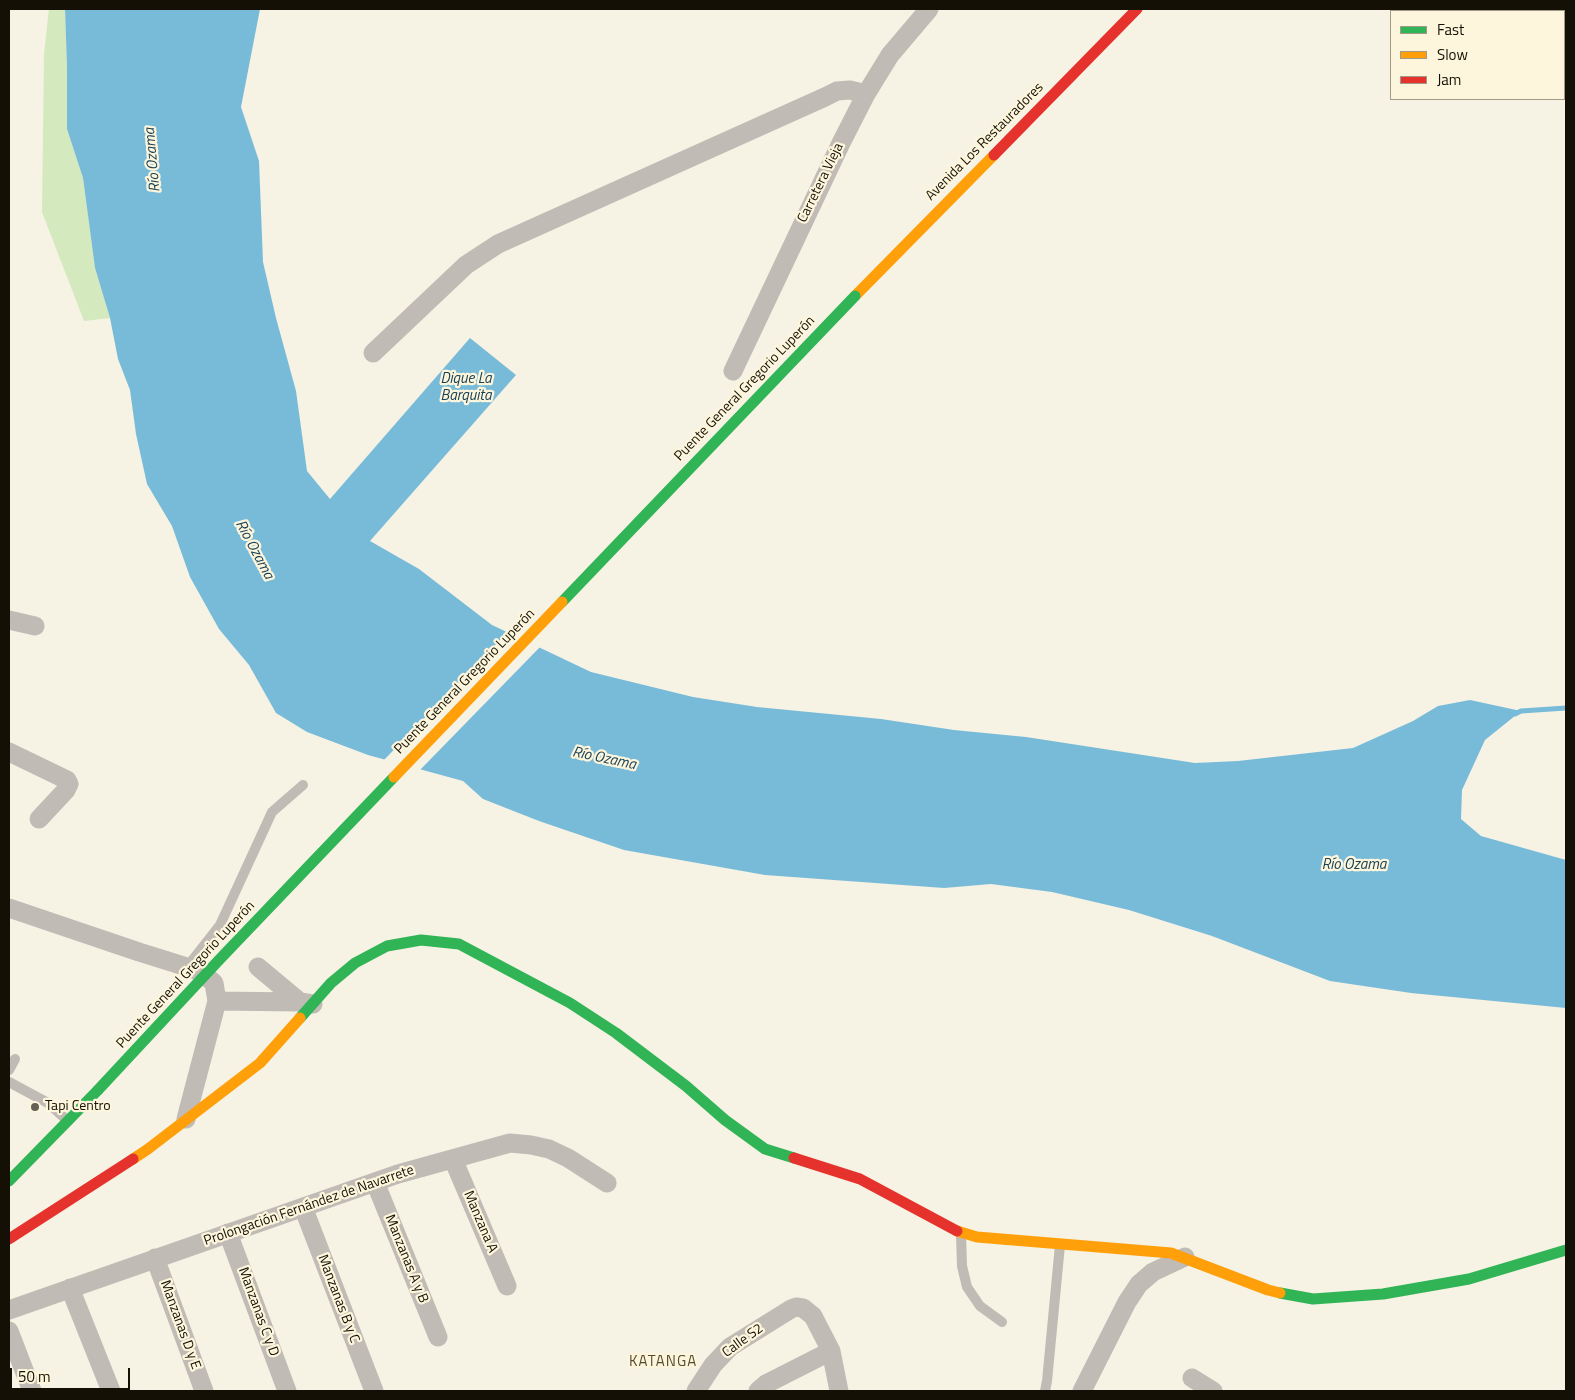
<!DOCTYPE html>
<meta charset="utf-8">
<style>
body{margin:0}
#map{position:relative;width:1575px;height:1400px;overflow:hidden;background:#f6f2e4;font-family:"Titillium Web",sans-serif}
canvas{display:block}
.frame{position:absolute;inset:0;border:10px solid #141005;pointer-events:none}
.legend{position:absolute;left:1390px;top:10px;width:175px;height:90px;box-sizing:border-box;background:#fef6dc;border:1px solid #a09a86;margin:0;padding:6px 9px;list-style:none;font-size:15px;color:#141005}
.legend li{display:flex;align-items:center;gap:10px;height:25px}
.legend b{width:25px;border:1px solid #a09a86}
.scale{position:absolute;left:10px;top:1368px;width:120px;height:22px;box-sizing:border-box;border:2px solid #141005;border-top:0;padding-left:6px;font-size:15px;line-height:18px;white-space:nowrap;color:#141005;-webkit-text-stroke:4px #fef6dc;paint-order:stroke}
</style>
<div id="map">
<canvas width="1575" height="1400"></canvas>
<div class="frame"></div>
<ul class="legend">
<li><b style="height:6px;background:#30b455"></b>Fast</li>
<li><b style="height:6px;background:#ff9f0a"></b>Slow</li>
<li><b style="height:6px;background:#e5322d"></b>Jam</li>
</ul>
<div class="scale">50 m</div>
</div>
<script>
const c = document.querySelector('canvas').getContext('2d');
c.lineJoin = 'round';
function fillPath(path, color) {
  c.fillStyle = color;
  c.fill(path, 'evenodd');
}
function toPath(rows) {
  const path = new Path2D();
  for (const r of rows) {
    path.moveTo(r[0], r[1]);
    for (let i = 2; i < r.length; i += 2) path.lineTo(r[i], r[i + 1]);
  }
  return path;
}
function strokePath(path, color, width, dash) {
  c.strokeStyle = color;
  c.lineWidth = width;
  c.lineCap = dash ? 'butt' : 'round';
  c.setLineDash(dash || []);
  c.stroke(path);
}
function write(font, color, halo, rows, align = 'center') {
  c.font = font + ' "Titillium Web",sans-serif';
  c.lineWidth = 4.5;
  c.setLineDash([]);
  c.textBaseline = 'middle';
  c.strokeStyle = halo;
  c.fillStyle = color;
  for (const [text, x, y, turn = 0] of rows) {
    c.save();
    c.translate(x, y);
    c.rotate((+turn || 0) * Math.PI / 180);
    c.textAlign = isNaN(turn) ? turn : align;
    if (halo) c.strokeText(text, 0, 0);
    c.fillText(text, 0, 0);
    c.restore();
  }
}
const green = toPath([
 [49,9,65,9,67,68,67,129,83,178,95,268,110,318,84,321,42,212,44,54]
]);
const water = toPath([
 [65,9,260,9,241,107,259,161,263,262,276,318,296,391,307,471,330,499,470,338,516,375,370,541,419,569,492,625,591,672,693,697,757,707,881,719,954,730,1026,737,1195,763,1238,761,1353,748,1413,721,1438,706,1470,700,1521,711,1485,740,1462,790,1461,819,1481,836,1566,860,1566,1008,1411,993,1330,981,1212,936,1129,910,1052,892,991,884,944,888,765,875,624,850,539,821,483,799,463,781,368,755,307,732,276,713,249,665,219,629,190,577,172,526,147,484,136,434,130,390,118,359,110,318,95,268,83,178,67,129,67,68]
]);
const pier = toPath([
 [509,631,541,646,419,771,383,761]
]);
const stream = toPath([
 [1515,714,1521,711,1566,708]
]);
const lane = toPath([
 [187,967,220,925,272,812,303,785],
 [9,1070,15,1059],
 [9,1082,48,1103,68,1121],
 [961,1234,962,1266,967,1287,980,1306,1002,1322],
 [1045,1391,1047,1381,1060,1245]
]);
const street = toPath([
 [373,353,466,265,498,244,825,97,837,91,850,90,866,94],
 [733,371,841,143,866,94,890,55,929,9],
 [9,620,35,626],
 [9,752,67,780,69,784,66,790,39,819],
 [9,908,139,952,187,967,201,972,214,983,217,1001,186,1119],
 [258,967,300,1002],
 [217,1001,300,1002,313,1004],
 [453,1159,507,1286],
 [375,1182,438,1337],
 [303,1207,374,1391],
 [228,1233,287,1391],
 [155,1258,204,1391],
 [70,1288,111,1391],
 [9,1310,398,1174,510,1143,531,1145,549,1149,568,1158,607,1183],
 [9,1331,32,1391],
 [1192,1378,1213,1391],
 [696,1391,713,1365,730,1347,791,1309,796,1307,803,1308,813,1316,831,1351,839,1391],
 [758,1391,766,1384,831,1351],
 [1082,1391,1127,1302,1139,1284,1153,1272,1185,1257]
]);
const fast = toPath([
 [300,1018,331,983,355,963,387,946,421,940,459,944,570,1003,616,1033,686,1086,725,1120,765,1149,794,1158],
 [9,1181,98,1090],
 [1280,1293,1313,1299,1383,1294,1469,1279,1566,1250]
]);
const slow = toPath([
 [855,296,994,155],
 [133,1159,148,1149,260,1063,300,1018],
 [957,1231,977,1237,1171,1253,1268,1290,1280,1293]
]);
const jam = toPath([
 [994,155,1137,9],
 [794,1158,860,1179,957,1231],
 [9,1239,133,1159]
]);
const fastBridge = toPath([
 [562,602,855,296],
 [98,1090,219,960,394,777]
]);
const slowBridge = toPath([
 [394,777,562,602]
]);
const markers = [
 [35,1107,5,"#635f53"]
];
const streetNames = [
 ["Avenida Los Restauradores",985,142,-45],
 ["Carretera Vieja",821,183,-64],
 ["Puente General Gregorio Luperón",745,389,-46],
 ["Puente General Gregorio Luperón",465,682,-46],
 ["Puente General Gregorio Luperón",186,975,-47],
 ["Prolongación Fernández de Navarrete",309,1206,-19],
 ["Manzana A",480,1222,67],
 ["Manzanas A y B",406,1259,68],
 ["Manzanas B y C",338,1299,69],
 ["Manzanas C y D",258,1312,70],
 ["Manzanas D y E",180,1325,70],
 ["Calle S2",743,1341,-36]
];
const poiNames = [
 ["Tapi Centro",45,1107]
];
const waterNames = [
 ["Río Ozama",153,160,-95],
 ["Dique La",466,379],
 ["Barquita",466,396],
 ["Río Ozama",254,550,62],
 ["Río Ozama",604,759,12],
 ["Río Ozama",1354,865]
];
const neighbourhoodNames = [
 ["KATANGA",663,1362]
];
fillPath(green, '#d4e9be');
fillPath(water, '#78bbd9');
fillPath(pier, '#f6f2e4');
strokePath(stream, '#78bbd9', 5);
strokePath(lane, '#c0bbb5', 10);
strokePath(street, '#c0bbb5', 19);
strokePath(fast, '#30b455', 11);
strokePath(slow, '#ff9f0a', 11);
strokePath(jam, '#e5322d', 11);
strokePath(fastBridge, '#30b455', 11);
strokePath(slowBridge, '#ff9f0a', 11);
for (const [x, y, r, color] of markers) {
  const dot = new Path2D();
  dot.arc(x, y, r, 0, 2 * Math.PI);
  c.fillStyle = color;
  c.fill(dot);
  strokePath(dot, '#fef6dc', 2);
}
write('14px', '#141005', '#fef6dc', streetNames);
write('14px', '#141005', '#fef6dc', poiNames, 'left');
write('italic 15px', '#184156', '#fef6dc', waterNames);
c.letterSpacing = '1px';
write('15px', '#564d31', '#fef6dc', neighbourhoodNames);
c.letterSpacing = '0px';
</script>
